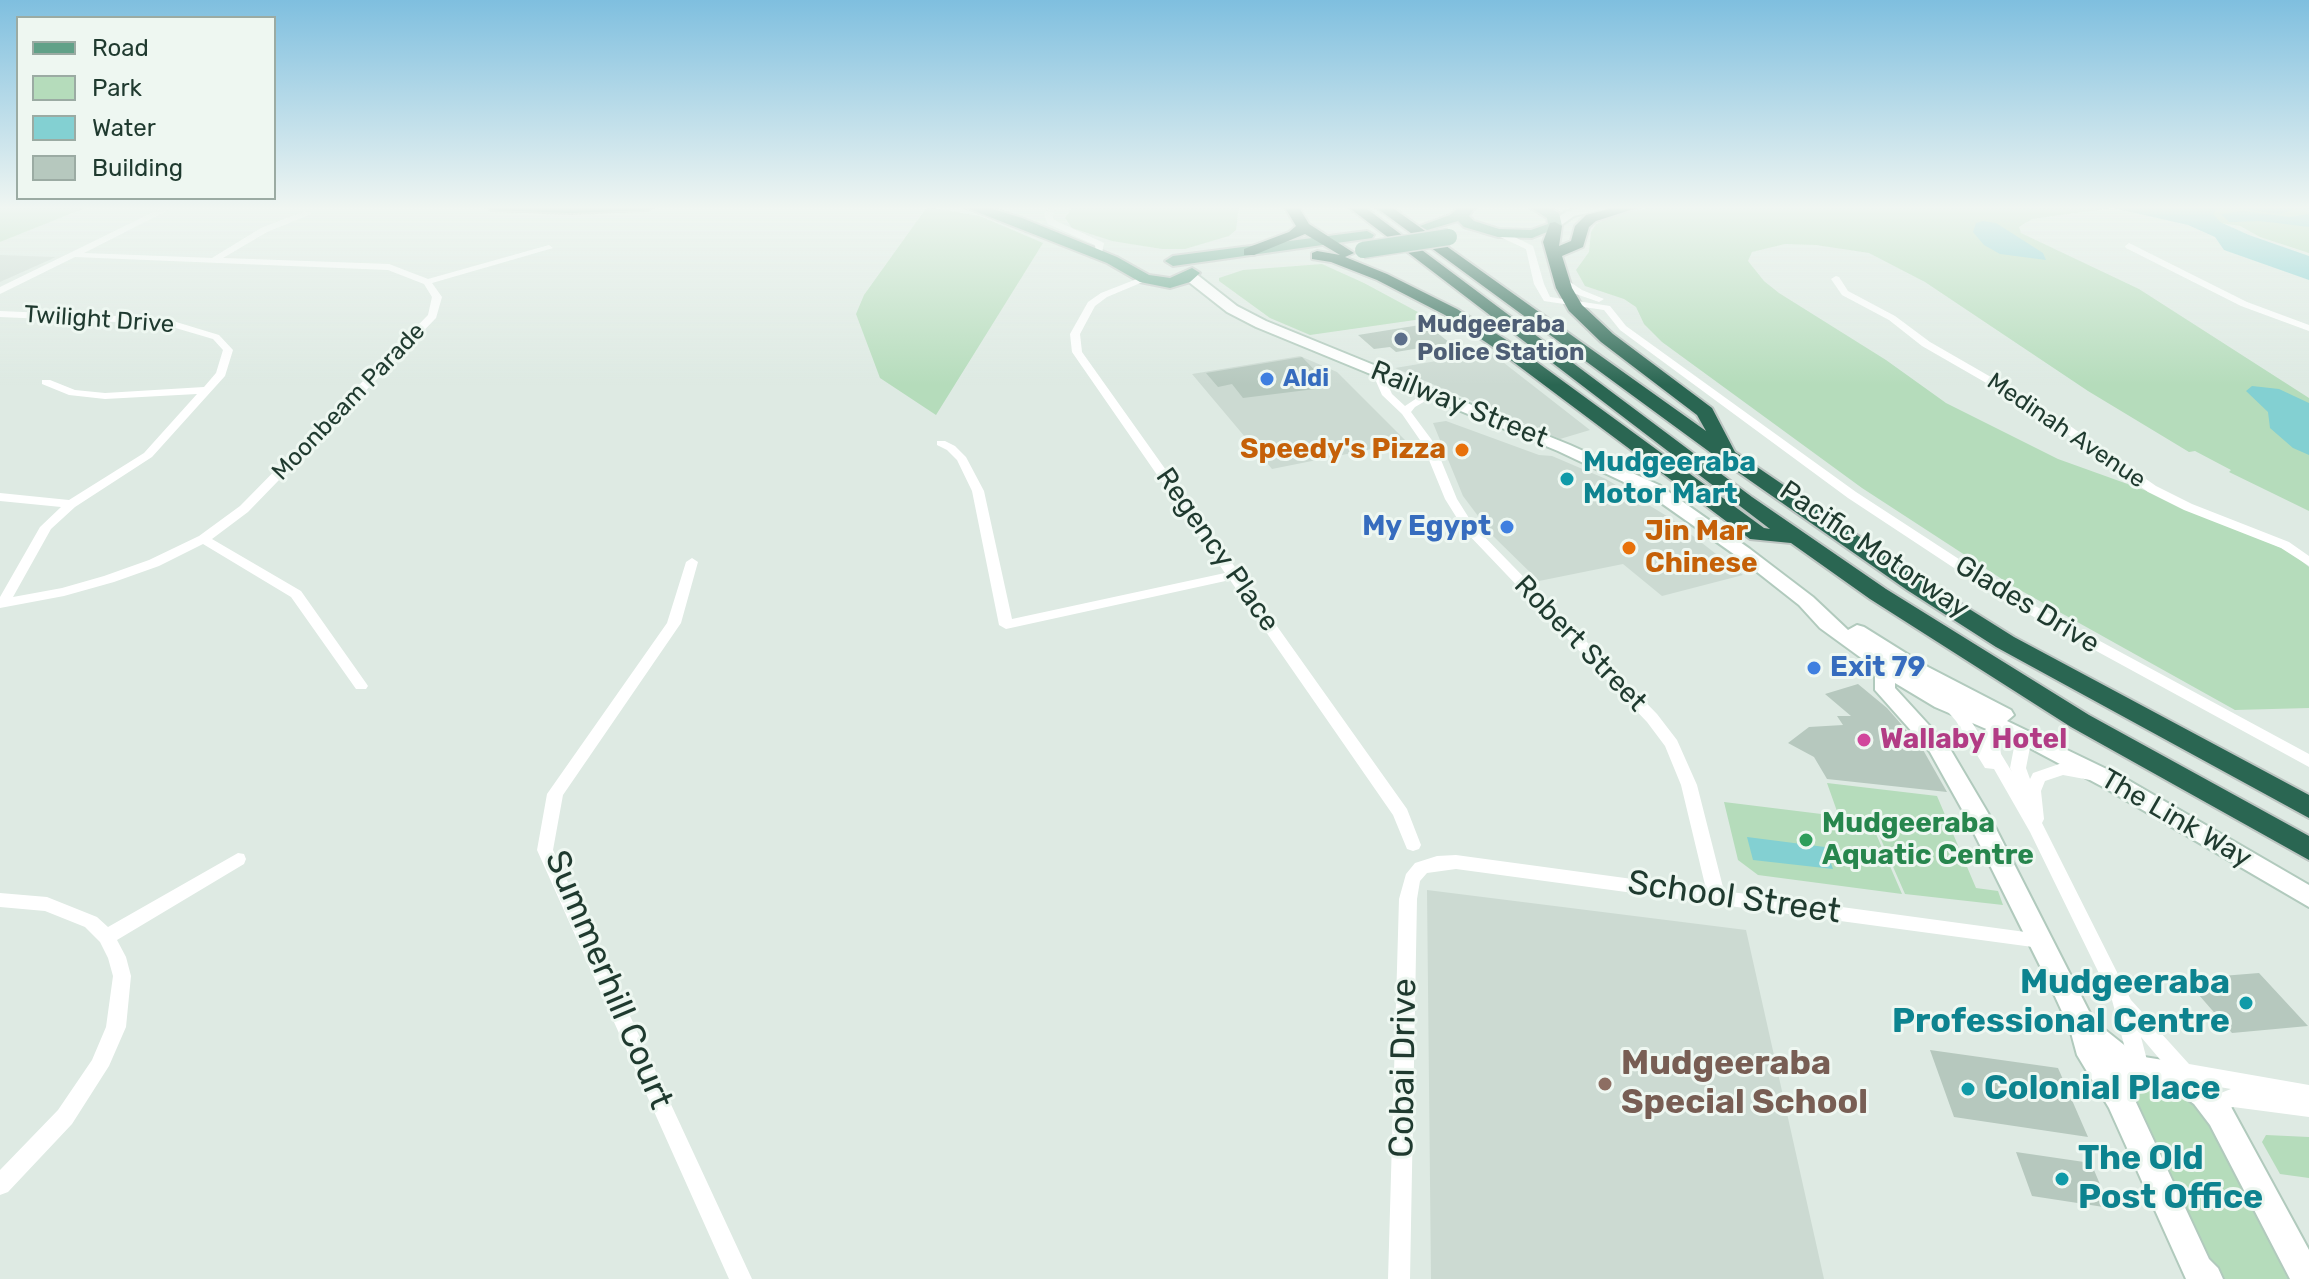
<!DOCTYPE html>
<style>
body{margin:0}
#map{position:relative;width:2309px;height:1279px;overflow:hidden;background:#deeae3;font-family:Rubik,sans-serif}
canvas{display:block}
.legend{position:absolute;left:16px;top:16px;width:260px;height:184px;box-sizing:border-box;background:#eef7f1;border:2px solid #9baba3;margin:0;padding:10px 14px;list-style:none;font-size:24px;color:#1f3a2f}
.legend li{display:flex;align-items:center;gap:16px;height:40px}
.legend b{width:40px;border:2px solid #9baba3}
</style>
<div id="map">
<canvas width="2309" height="1279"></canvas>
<ul class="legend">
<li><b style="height:10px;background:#61a188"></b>Road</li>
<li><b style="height:22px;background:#b5dcbb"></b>Park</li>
<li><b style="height:22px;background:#83d0d2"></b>Water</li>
<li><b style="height:22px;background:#b6c8be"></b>Building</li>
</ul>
</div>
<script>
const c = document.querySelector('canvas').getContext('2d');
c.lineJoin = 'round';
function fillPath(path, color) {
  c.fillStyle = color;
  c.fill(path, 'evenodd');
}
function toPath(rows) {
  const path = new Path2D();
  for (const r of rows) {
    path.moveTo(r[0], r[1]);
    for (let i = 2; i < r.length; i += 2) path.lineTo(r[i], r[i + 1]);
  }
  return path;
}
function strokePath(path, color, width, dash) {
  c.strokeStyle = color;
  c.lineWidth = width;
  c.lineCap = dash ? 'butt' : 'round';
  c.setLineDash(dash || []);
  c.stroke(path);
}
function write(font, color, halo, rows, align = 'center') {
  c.font = font + ' Rubik,sans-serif';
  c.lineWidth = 6;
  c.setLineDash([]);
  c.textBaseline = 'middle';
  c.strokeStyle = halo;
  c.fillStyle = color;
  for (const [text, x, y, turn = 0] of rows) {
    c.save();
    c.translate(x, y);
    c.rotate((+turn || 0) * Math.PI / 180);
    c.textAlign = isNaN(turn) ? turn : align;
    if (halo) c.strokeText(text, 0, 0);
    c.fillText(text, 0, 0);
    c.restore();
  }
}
const built = toPath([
 [0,255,56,257,0,282],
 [1490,352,1590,430,1560,439,1395,368],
 [1300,356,1337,372,1407,442,1272,469,1192,374],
 [1446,421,1539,455,1552,456,1606,479,1670,518,1743,575,1662,596,1623,564,1539,581,1493,536,1463,496,1433,423],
 [1427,890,1746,930,1824,1279,1431,1279]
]);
const green = toPath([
 [0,206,90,206,0,242],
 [1073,206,1239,206,1236,230,1229,236,1185,249,1162,249,1112,241,1072,228,1065,218],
 [1659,206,2309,206,2309,253,2260,237,2240,226,2119,207,2032,219,2019,227,2021,233,2139,289,2309,398,2309,511,2229,472,2231,470,2195,451,2189,452,2088,391,1925,282,1869,253,1816,245,1785,244,1752,252,1748,261,1764,281,1779,293,1886,360,1946,403,2058,459,2147,491,2289,551,2309,567,2309,708,2235,710,2011,585,1862,488,1662,342,1644,324,1636,307,1624,299,1585,286,1576,270,1589,252,1591,232,1596,224,1616,214],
 [927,207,980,216,1043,243,936,415,880,378,856,314,864,295],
 [1322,264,1364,283,1429,318,1310,335,1270,318,1219,281,1219,278,1243,270],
 [1827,783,1937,796,1976,888,1998,891,2003,905,1905,894,1872,819,1838,814],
 [1724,802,1870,820,1902,894,1758,875,1738,860],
 [2138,1082,2162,1082,2197,1099,2296,1279,2223,1279,2215,1272,2129,1091],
 [2266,1135,2309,1137,2309,1178,2280,1174,2262,1142]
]);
const water = toPath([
 [2104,206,2265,206,2293,210,2279,214,2229,207,2216,209,2213,214,2220,222,2249,235,2309,256,2309,280,2224,250,2215,237,2188,225],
 [2243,211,2291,217,2309,214,2309,227,2260,221,2229,222,2221,214],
 [1983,221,1996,223,2043,253,2046,260,2000,254,1984,245,1973,232,1976,223],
 [2252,386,2279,389,2309,403,2309,455,2293,448,2270,428,2268,412,2246,391],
 [1747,837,1825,847,1833,869,1753,860]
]);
const building = toPath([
 [1426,324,1450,343,1396,352,1390,347,1374,349,1358,335],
 [1302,357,1331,387,1243,398,1232,384,1218,387,1206,373],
 [1858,684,1887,708,1922,748,1947,792,1827,779,1814,757,1788,743,1809,727,1843,725,1837,716,1851,716,1825,694],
 [2259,973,2308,1026,2232,1033,2185,979],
 [1930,1050,2058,1068,2088,1137,1954,1117],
 [2016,1152,2091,1163,2110,1208,2032,1196]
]);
const street = toPath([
 [166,206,176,206,84,253,212,258,261,228,308,210,311,210,311,214,267,232,223,258,389,264,428,279,549,245,553,248,432,283,442,297,436,318,248,512,212,539,301,591,366,683,368,686,366,689,356,689,291,597,203,544,159,566,114,582,64,596,0,608,0,597,40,527,61,507,0,501,0,493,69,500,144,453,197,394,105,399,69,395,42,384,42,380,50,380,75,390,105,393,204,387,216,373,223,350,213,339,162,324,0,317,0,311,163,318,219,335,233,350,225,376,152,457,75,507,51,529,13,597,62,588,104,576,149,560,199,536,240,506,428,315,432,297,424,284,388,270,75,257,0,294,0,287,166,206],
 [1050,206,1058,206,1052,215,1054,220,1104,243,1102,253,1096,253,1095,245,1048,224,1044,215,1050,206],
 [1498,232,1504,232,1533,246,1544,284,1550,297,1610,306,1626,326,1856,492,2011,593,2309,754,2309,767,2001,599,1848,498,1620,330,1604,310,1544,301,1534,284,1526,249,1498,236,1498,232],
 [2129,243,2247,302,2309,325,2309,331,2241,306,2126,248,2125,246,2129,243],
 [1561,276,1582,290,1604,299,1599,302,1576,294,1558,281,1558,277,1561,276],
 [1836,276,1839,277,1848,291,1895,316,1930,342,2043,407,2156,486,2192,504,2289,542,2309,556,2309,566,2281,548,2184,510,2148,492,2035,411,1922,346,1889,320,1842,295,1831,279,1836,276],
 [1142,277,1150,279,1107,297,1095,306,1080,334,1082,352,1407,809,1421,845,1419,849,1413,851,1407,849,1393,815,1230,580,1006,629,999,625,972,491,957,460,947,450,937,445,937,441,945,441,955,446,966,457,984,491,1012,619,1225,573,1072,352,1070,334,1088,302,1101,293,1142,277],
 [1377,369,1382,372,1392,394,1405,406,1426,392,1434,392,1434,396,1415,407,1411,412,1434,443,1457,499,1474,526,1657,714,1677,740,1697,785,1724,891,2040,934,2046,936,2049,941,2046,946,2040,948,1456,869,1427,873,1420,881,1417,899,1410,1279,1388,1279,1399,899,1406,874,1415,863,1437,856,1456,855,1706,889,1681,785,1665,746,1647,722,1465,531,1445,499,1422,443,1402,414,1382,395,1372,372,1377,369],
 [692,558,698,562,681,623,563,795,553,850,752,1279,729,1279,537,850,547,794,667,623,686,562,692,558],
 [1950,701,1955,702,1966,713,1983,740,1982,733,1993,722,2003,722,2006,726,1998,735,2001,754,2012,772,2010,768,2016,737,2019,733,2024,732,2029,733,2032,737,2026,768,2030,779,2033,773,2062,763,2096,770,2098,774,2096,778,2090,780,2063,775,2045,781,2041,791,2044,819,2042,823,2131,1000,2189,1064,2309,1085,2309,1117,2233,1107,2230,1108,2227,1122,2220,1124,2213,1122,2210,1115,2210,1103,2213,1096,2231,1089,2191,1082,2186,1084,2171,1077,2169,1070,2141,1037,2149,1068,2146,1074,2139,1077,2132,1074,2112,1000,2030,832,1994,769,1985,768,1956,721,1943,706,1950,701],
 [238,853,244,854,246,859,244,864,117,940,126,957,131,976,126,1027,109,1066,72,1124,8,1192,0,1195,0,1170,58,1110,92,1060,106,1027,113,976,108,958,100,942,85,927,45,911,0,907,0,893,47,897,97,917,108,927,238,853]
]);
const secondary = toPath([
 [1592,206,1618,206,1574,216,1560,226,1550,223,1567,211,1592,206],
 [1185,273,1195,273,1237,306,1266,321,1570,445,1659,485,1750,549,1813,597,1848,630,1857,625,1864,627,1928,667,2011,710,2014,715,2007,721,2121,776,2309,885,2309,907,2105,788,2026,746,1935,707,1895,683,1895,688,1949,747,1988,813,2094,1021,2138,1056,2182,1063,2214,1086,2230,1105,2309,1250,2309,1279,2290,1279,2210,1125,2194,1104,2166,1084,2139,1081,2132,1085,2134,1098,2209,1259,2218,1268,2223,1279,2186,1279,2109,1108,2077,1055,2070,1029,2053,992,1964,813,1930,752,1875,690,1875,668,1820,628,1799,605,1738,557,1647,493,1558,451,1256,327,1227,312,1185,279,1185,273]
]);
const primary = toPath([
 [484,206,655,206,648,210,571,213,491,210,484,206],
 [962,206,983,206,1022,218,1117,257,1149,275,1170,278,1192,268,1200,273,1190,282,1170,288,1140,282,1107,263,962,206],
 [1461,206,1476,206,1469,216,1474,221,1499,229,1531,230,1548,224,1547,218,1528,206,1545,206,1559,213,1562,226,1532,238,1498,237,1464,227,1458,221,1427,230,1420,226,1450,215,1461,206],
 [1367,231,1374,235,1372,238,1173,266,1165,261,1173,256,1367,231]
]);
const highway = toPath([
 [1284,206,1298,206,1309,224,1354,253,1345,257,1387,274,1457,309,1508,341,1764,528,1770,529,1347,206,1363,206,1752,497,1886,589,2089,715,2309,836,2309,860,2071,727,1870,599,1791,543,1750,539,1496,349,1445,315,1377,280,1331,262,1312,259,1312,253,1317,251,1340,255,1305,234,1254,255,1244,255,1244,249,1289,232,1296,226,1284,206],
 [1374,206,1390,206,1706,431,1697,415,1601,342,1569,311,1556,288,1543,242,1550,223,1555,222,1562,226,1559,246,1571,241,1575,226,1586,215,1620,206,1643,206,1596,221,1589,227,1583,247,1562,256,1572,288,1582,305,1613,334,1712,408,1735,452,1923,580,2014,637,2309,795,2309,818,1996,647,1907,590,1722,461,1374,206]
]);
const primaryBridge = toPath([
 [1363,250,1449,237]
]);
const markers = [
 [1401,339,8,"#5c6f8a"],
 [1267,379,8,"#3f7fe0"],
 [1462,450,8,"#e8710a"],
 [1567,479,8,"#0f9aa8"],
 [1507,527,8,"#3f7fe0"],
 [1629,548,8,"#e8710a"],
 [1814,668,8,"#3f7fe0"],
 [1864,740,8,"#d1479c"],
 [1806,840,8,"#2e9e5b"],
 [2246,1003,8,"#0f9aa8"],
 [1605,1084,8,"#8d6e63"],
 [1968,1089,8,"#0f9aa8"],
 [2062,1179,8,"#0f9aa8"]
];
const farStreetnames = [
 ["Twilight Drive",99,320,4],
 ["Moonbeam Parade",349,402,-46],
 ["Medinah Avenue",2066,431,34]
];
const farServicenames = [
 ["Mudgeeraba",1417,325],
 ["Police Station",1417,353]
];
const farShopnames = [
 ["Aldi",1283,379]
];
const streetNames = [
 ["Railway Street",1459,405,22],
 ["Regency Place",1217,550,55],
 ["Pacific Motorway",1874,550,34],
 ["Glades Drive",2027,605,31],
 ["Robert Street",1580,644,46],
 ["The Link Way",2176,819,30]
];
const foodNames = [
 ["Speedy's Pizza",1446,450],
 ["Jin Mar",1645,532,"left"],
 ["Chinese",1645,564,"left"]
];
const cultureNames = [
 ["Mudgeeraba",1583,463],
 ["Motor Mart",1583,495]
];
const shopNames = [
 ["My Egypt",1491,527],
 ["Exit 79",1830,668,"left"]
];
const hotelNames = [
 ["Wallaby Hotel",1880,740]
];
const leisureNames = [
 ["Mudgeeraba",1822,824],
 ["Aquatic Centre",1822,856]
];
const nearStreetnames = [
 ["School Street",1734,898,8],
 ["Summerhill Court",608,980,67],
 ["Cobai Drive",1404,1068,-89]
];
const nearCulturenames = [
 ["Mudgeeraba",2230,983,"right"],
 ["Professional Centre",2230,1022,"right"],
 ["Colonial Place",1984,1089],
 ["The Old",2078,1159],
 ["Post Office",2078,1198]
];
const nearEducationnames = [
 ["Mudgeeraba",1621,1064],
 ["Special School",1621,1103]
];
fillPath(built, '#ccdad2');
fillPath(green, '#b5dcbb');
fillPath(water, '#83d0d2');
fillPath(building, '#b6c8be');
strokePath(secondary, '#b1cabd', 4);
strokePath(primary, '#bcc4c1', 4);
strokePath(highway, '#bcc4c1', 4);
fillPath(street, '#fff');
fillPath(secondary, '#fff');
fillPath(primary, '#61a188');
fillPath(highway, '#2a6652');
strokePath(primaryBridge, '#bcc4c1', 19, []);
strokePath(primaryBridge, '#61a188', 16);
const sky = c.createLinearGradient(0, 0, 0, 385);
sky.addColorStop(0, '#7fbfdf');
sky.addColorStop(0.54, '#f0f6f2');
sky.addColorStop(1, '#f0f6f200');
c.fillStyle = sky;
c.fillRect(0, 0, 2309, 385);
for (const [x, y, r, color] of markers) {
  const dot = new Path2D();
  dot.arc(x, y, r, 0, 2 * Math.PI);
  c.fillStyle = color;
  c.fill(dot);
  strokePath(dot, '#eef7f1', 3);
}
write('24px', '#1f3a2f', '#eef7f1', farStreetnames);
write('bold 24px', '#4e5e75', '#eef7f1', farServicenames, 'left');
write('bold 24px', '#366cbe', '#eef7f1', farShopnames, 'left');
write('28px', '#1f3a2f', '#eef7f1', streetNames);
write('bold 28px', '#c56008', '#eef7f1', foodNames, 'right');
write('bold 28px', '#0d838f', '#eef7f1', cultureNames, 'left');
write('bold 28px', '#366cbe', '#eef7f1', shopNames, 'right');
write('bold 28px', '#b23c85', '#eef7f1', hotelNames, 'left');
write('bold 28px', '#27864d', '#eef7f1', leisureNames, 'left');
write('34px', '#1f3a2f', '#eef7f1', nearStreetnames);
write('bold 34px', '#0d838f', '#eef7f1', nearCulturenames, 'left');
write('bold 34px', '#785e54', '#eef7f1', nearEducationnames, 'left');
</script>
